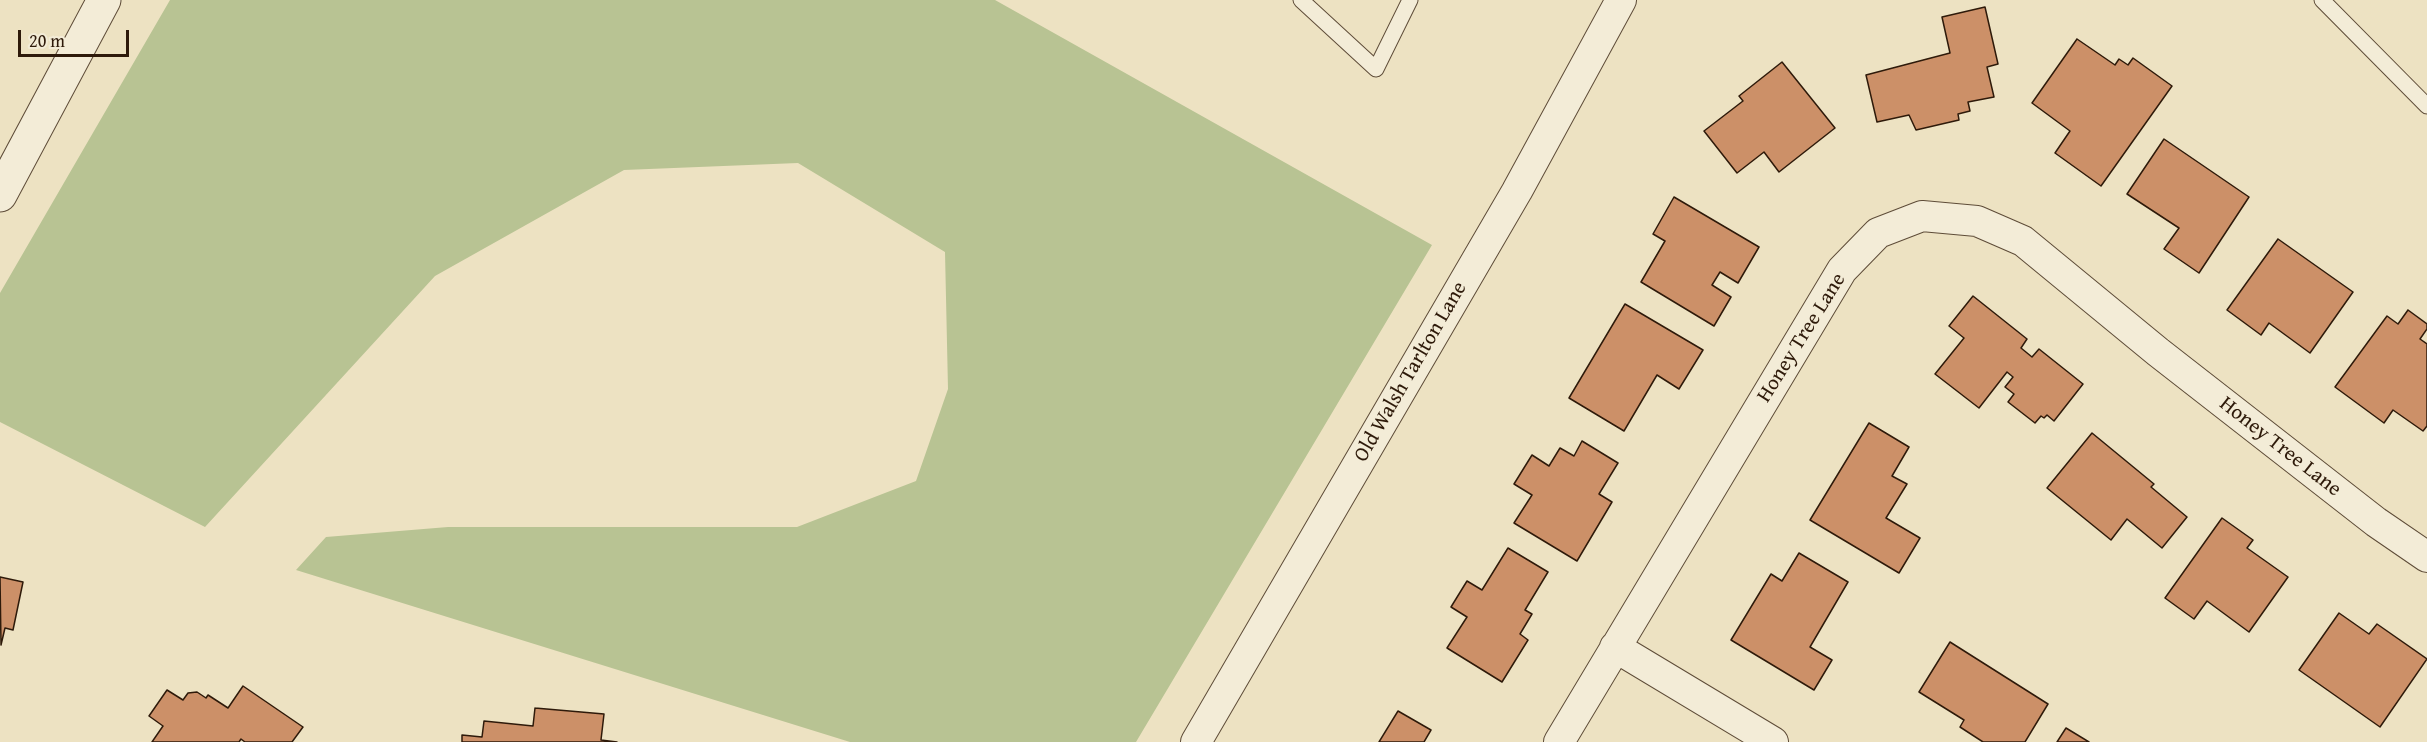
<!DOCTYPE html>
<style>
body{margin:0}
#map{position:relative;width:2427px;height:742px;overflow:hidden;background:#ede2c2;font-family:"Gentium Book Plus",serif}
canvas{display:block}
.scale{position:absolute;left:18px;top:30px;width:111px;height:27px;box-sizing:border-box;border:3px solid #2e1a0a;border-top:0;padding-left:8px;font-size:18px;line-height:21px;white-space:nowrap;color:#2e1a0a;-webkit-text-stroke:4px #f3ecd7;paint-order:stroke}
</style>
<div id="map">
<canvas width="2427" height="742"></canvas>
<div class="scale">20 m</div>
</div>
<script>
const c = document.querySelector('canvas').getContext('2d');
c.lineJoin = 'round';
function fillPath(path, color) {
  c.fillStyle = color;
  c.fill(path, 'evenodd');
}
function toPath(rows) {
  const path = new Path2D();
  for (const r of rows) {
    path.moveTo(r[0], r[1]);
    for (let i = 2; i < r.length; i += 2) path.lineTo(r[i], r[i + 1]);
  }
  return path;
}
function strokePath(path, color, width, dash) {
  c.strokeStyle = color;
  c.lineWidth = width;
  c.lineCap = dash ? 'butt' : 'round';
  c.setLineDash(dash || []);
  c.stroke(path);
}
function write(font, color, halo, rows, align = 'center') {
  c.font = font + ' "Gentium Book Plus",serif';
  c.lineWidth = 4.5;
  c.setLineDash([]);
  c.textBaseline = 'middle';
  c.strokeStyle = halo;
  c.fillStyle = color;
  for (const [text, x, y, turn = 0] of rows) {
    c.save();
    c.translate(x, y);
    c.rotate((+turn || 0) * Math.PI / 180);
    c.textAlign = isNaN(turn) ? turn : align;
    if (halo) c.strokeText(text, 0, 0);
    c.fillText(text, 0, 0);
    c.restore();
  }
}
const green = toPath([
 [170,0,995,0,1432,245,1136,742,850,742,296,570,326,537,448,527,797,527,916,481,948,389,945,252,798,163,624,170,435,276,205,527,0,422,0,293]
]);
const building = toPath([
 [1985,7,1998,64,1987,67,1994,97,1968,102,1970,111,1958,114,1959,120,1916,130,1909,115,1877,122,1866,75,1950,53,1942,17,1985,7],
 [2077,39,2115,65,2119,59,2128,65,2133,58,2172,86,2101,186,2055,153,2070,131,2032,103,2077,39],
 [1782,62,1835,128,1779,172,1764,152,1737,173,1704,131,1743,101,1739,96,1782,62],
 [2164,139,2249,197,2199,273,2164,249,2179,228,2127,194,2164,139],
 [1674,197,1759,247,1738,283,1720,272,1712,285,1731,297,1714,326,1641,282,1665,241,1653,234,1674,197],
 [2278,239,2353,292,2310,353,2269,323,2261,335,2227,310,2278,239],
 [1973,296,2027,339,2021,348,2032,357,2039,349,2083,384,2054,421,2047,415,2044,418,2041,416,2035,423,2008,402,2014,394,2005,387,2013,377,2007,372,1979,408,1935,374,1964,338,1949,326,1973,296],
 [1625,304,1703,350,1679,389,1657,375,1624,431,1569,398,1625,304],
 [2408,310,2427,324,2427,329,2420,339,2427,344,2427,426,2423,431,2393,410,2384,423,2335,387,2387,316,2398,324,2408,310],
 [1869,423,1909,447,1892,476,1907,484,1886,518,1920,538,1899,573,1810,520,1869,423],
 [2092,433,2154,484,2151,487,2187,517,2162,548,2127,519,2111,540,2047,488,2092,433],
 [1582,441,1618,463,1599,494,1612,502,1577,561,1514,523,1532,495,1514,484,1532,455,1549,466,1560,448,1574,456,1582,441],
 [2222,518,2253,540,2247,548,2288,577,2249,632,2207,601,2194,619,2165,598,2222,518],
 [1508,548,1548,572,1525,610,1532,614,1520,634,1528,640,1502,682,1447,648,1467,617,1451,607,1467,581,1482,590,1508,548],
 [1799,553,1848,582,1810,647,1832,660,1814,690,1731,640,1771,574,1782,581,1799,553],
 [0,577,23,582,13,630,5,628,1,645,0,577],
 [2339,613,2369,634,2377,624,2427,659,2380,727,2299,670,2339,613],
 [1950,642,2048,704,2025,742,1983,742,1960,727,1964,720,1919,692,1950,642],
 [243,686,303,727,292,742,245,742,241,739,239,742,152,742,163,726,149,716,167,690,183,700,188,693,197,692,206,698,208,695,228,708,243,686],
 [535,708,604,714,601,740,617,742,462,742,462,735,482,737,484,721,533,726,535,708],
 [1398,711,1431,730,1424,742,1379,742,1398,711],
 [2066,728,2089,742,2057,742,2066,728]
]);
const service = toPath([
 [1301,0,1376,69,1410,0],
 [2322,0,2427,106]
]);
const minor = toPath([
 [1615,647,1773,742],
 [1196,742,1517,191,1621,0],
 [1559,742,1842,270,1878,233,1922,216,1977,221,2023,241,2158,352,2376,522,2427,557]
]);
const tertiary = toPath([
 [0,195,104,0]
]);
const streetNames = [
 ["Honey Tree Lane",1802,338,-58],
 ["Old Walsh Tarlton Lane",1411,372,-60],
 ["Honey Tree Lane",2280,447,38]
];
fillPath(green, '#b8c393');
fillPath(building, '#cc9068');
strokePath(building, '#2e1a0a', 1.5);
strokePath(service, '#5e4c38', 17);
strokePath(minor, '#5e4c38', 32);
strokePath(tertiary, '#5e4c38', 35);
strokePath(service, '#f3ecd7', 15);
strokePath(minor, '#f3ecd7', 30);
strokePath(tertiary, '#f3ecd7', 33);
write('21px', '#2e1a0a', '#f3ecd7', streetNames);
</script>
